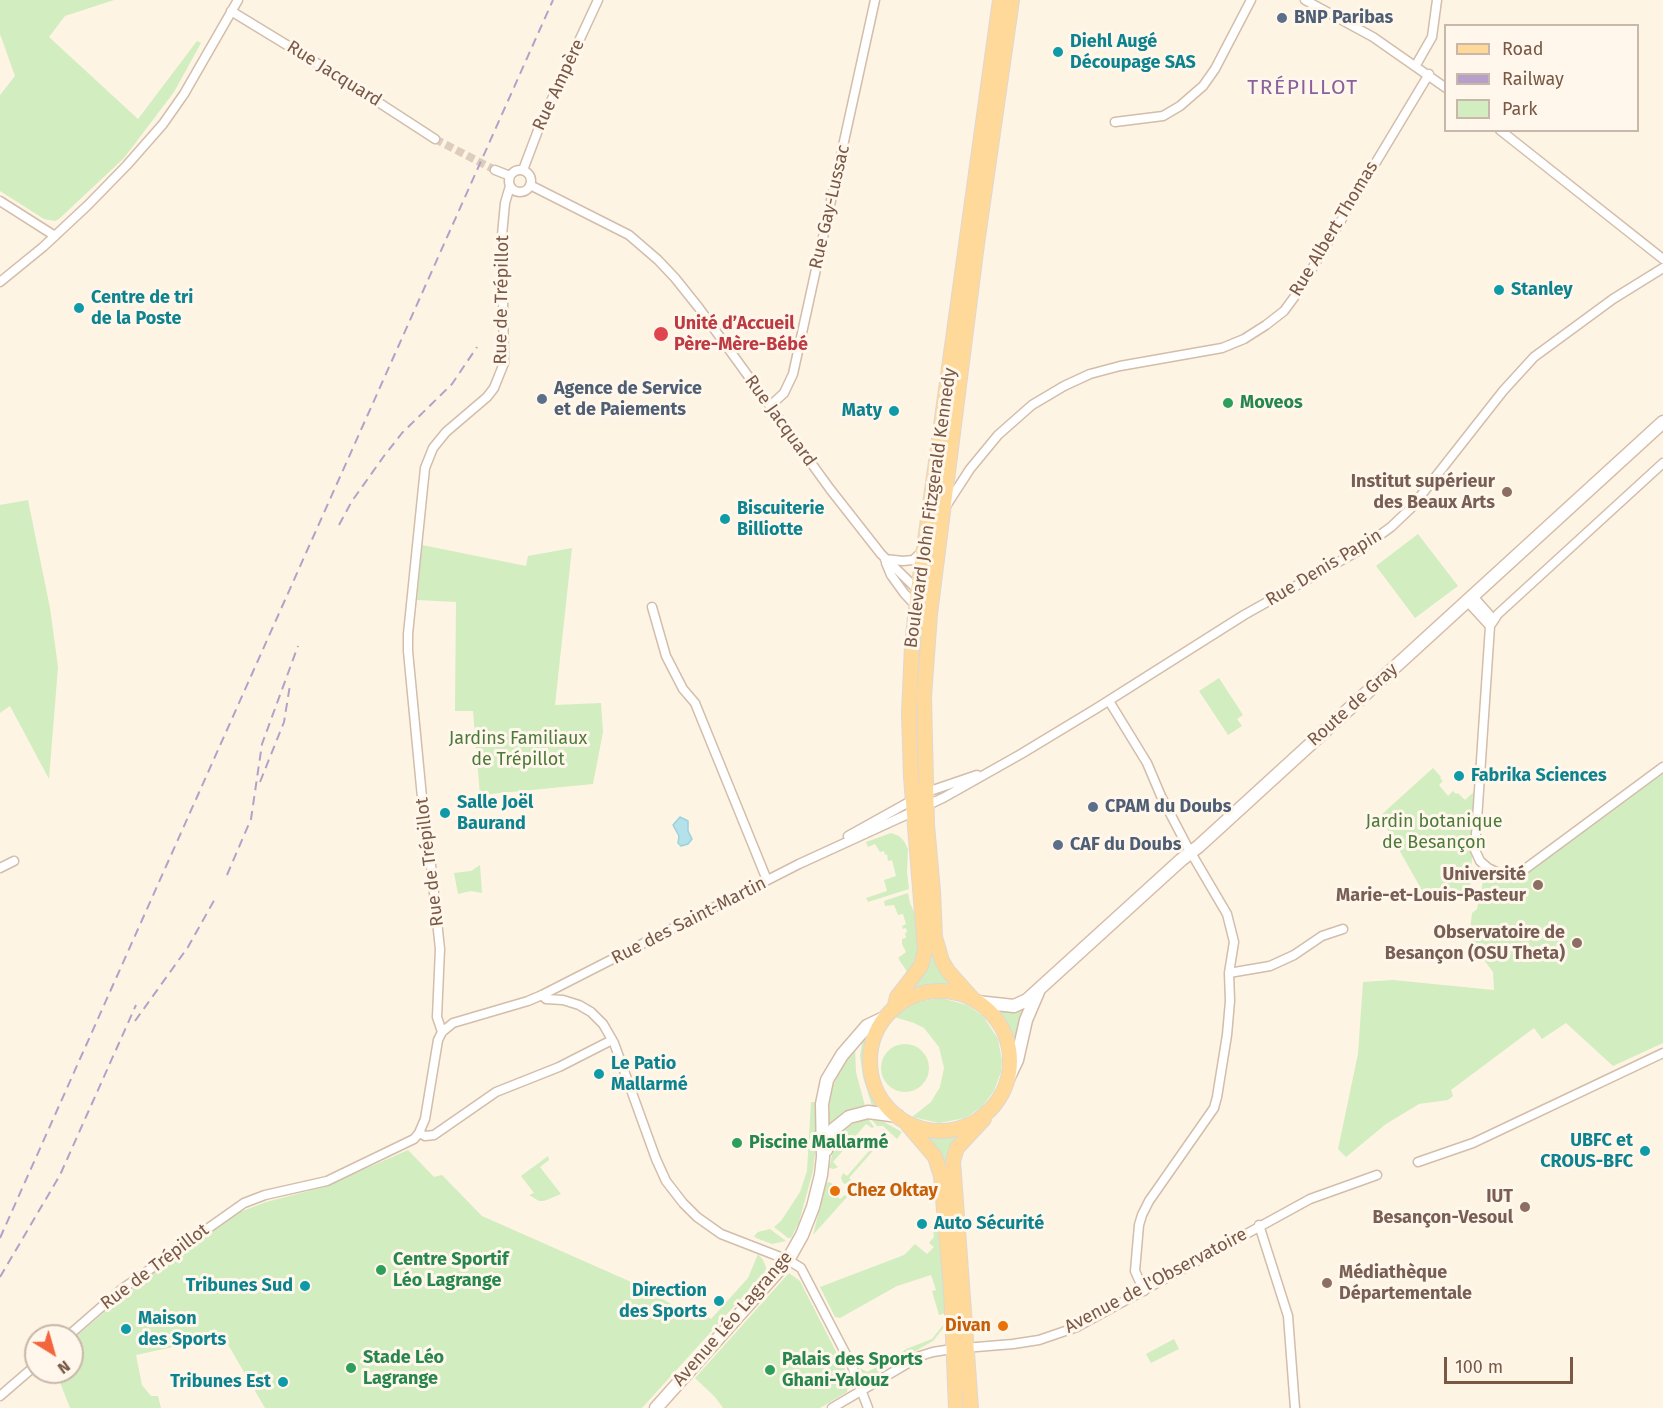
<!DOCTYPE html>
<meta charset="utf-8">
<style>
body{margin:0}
#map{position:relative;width:1663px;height:1408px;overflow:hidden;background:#fef4e3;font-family:"Fira Sans",sans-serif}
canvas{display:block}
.legend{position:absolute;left:1444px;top:24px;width:195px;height:108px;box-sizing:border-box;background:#fff7eb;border:2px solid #c9b7a9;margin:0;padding:8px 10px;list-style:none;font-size:18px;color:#795846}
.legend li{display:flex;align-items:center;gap:12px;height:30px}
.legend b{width:30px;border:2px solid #c9b7a9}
.north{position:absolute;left:24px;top:1324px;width:60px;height:60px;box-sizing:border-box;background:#fff7eb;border:2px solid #c9b7a9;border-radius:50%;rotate:143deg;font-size:16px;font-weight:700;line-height:24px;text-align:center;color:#795846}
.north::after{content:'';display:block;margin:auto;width:21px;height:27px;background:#f3653d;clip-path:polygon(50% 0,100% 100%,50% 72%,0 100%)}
.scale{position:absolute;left:1444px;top:1357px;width:129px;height:27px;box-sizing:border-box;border:3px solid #795846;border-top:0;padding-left:8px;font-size:18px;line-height:21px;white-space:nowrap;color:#795846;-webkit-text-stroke:4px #fff7eb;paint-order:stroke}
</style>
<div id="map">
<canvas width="1663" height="1408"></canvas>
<ul class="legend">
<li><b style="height:8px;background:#ffd999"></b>Road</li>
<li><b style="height:8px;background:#b6a0c9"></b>Railway</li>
<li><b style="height:16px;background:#d2edc0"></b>Park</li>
</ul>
<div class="north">N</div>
<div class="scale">100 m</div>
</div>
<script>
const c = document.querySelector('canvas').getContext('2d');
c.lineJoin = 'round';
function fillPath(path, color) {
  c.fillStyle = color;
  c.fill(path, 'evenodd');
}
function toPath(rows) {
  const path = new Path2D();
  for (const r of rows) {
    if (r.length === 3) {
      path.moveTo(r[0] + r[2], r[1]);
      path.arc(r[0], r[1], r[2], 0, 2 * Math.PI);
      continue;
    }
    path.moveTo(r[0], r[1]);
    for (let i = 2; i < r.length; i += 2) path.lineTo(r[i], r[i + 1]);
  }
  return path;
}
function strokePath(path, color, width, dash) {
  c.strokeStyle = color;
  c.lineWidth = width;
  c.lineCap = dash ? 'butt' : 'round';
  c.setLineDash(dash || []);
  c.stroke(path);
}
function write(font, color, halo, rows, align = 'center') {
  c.font = font + ' "Fira Sans",sans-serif';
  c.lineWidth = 6;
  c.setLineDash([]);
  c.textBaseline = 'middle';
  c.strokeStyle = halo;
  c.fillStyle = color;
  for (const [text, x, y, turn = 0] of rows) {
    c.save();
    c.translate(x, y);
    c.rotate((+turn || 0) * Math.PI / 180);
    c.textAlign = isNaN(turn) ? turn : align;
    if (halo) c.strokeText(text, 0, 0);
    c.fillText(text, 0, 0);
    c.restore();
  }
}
const green = toPath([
 [0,0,114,0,65,16,49,37,138,119,197,41,201,43,174,92,124,158,59,219,55,221,44,219,0,191,0,95,15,76,0,34],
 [28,500,50,608,58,667,49,779,10,706,0,713,0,505],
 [1418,534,1458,586,1415,618,1376,566],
 [422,545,526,566,528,556,572,548,555,705,601,703,603,732,593,784,480,795,473,711,455,711,456,602,417,600],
 [1219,678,1243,715,1237,719,1242,726,1228,735,1199,691],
 [1433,768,1441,777,1440,778,1443,781,1439,785,1448,796,1453,791,1456,794,1458,793,1465,800,1476,790,1470,890,1428,901,1380,816],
 [1663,768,1663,1043,1613,1066,1566,1023,1542,1039,1534,1028,1451,1090,1453,1096,1448,1100,1419,1104,1386,1124,1346,1157,1338,1149,1358,1054,1363,982,1393,980,1494,990,1493,972,1469,940,1472,913,1477,909,1485,873,1502,881,1514,879,1524,874],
 [891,833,899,836,904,841,908,849,907,872,909,889,868,902,866,898,887,891,884,880,896,876,892,860,888,861,887,854,885,855,884,851,880,852,875,844,868,847,866,842],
 [480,865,482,893,471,891,458,894,454,873,471,871],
 [908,893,910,903,916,916,919,944,915,962,908,973,898,958,906,952,902,944,902,939,906,938,905,933,907,932,906,928,903,929,902,926,906,924,903,914,898,915,894,905,885,906,884,901],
 [932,948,954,987,929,987,909,992],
 [941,998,967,1005,983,1016,998,1039,1002,1061,1001,1072,994,1091,982,1107,965,1118,939,1123,912,1117,931,1102,940,1087,944,1068,939,1047,924,1028,914,1023,894,1017,904,1009,918,1002],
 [995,1010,1024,1010,1015,1048,1006,1026],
 [870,1032,865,1059,866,1075,871,1089,882,1107,872,1106,863,1077,860,1056,862,1044,858,1040],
 [905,1068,24],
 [852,1046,855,1048,856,1072,865,1106,844,1113,828,1125,831,1090],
 [811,1102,816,1102,817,1136,813,1171,799,1222,791,1238,788,1238,774,1227,781,1221,800,1192,807,1171],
 [865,1119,869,1120,874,1127,872,1128,866,1124,833,1162,838,1167,834,1169,829,1168,835,1143,841,1132,850,1125],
 [872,1120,884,1122,902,1132,897,1139,883,1126,877,1126],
 [969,1130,949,1182,924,1134,942,1136],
 [878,1136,885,1140,884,1148,879,1144,849,1178,854,1182,849,1185,843,1183,841,1178,843,1173,847,1176,877,1142,873,1138],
 [408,1150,434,1177,442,1175,482,1216,638,1285,696,1318,702,1311,711,1319,748,1278,758,1254,763,1260,767,1270,642,1408,265,1408,223,1336,136,1355,142,1385,151,1396,158,1396,161,1408,70,1408,56,1372,72,1372,72,1340,141,1281,240,1212,266,1202,324,1187],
 [548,1156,549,1160,540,1167,561,1194,544,1201,539,1201,529,1195,534,1193,521,1176],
 [829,1182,833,1184,829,1189,840,1199,845,1195,847,1197,813,1235,826,1183],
 [939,1218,946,1313,939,1315,932,1291,936,1290,931,1275,897,1286,840,1318,835,1317,820,1287,904,1255,915,1244,927,1254,934,1247,929,1243,934,1237,933,1230,930,1227],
 [770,1229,786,1241,772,1244,756,1238,754,1236,758,1232],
 [789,1273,800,1281,850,1379,847,1392,820,1408,723,1408,715,1397,695,1378],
 [945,1318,945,1326,933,1341,872,1376,866,1376,862,1373,860,1368,867,1372,895,1358,906,1349,932,1339,943,1325],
 [1174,1339,1179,1349,1151,1363,1146,1354]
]);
const water = toPath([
 [680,817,688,821,688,831,692,839,688,844,681,846,678,843,679,836,673,825,680,817]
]);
const minorTunnel = toPath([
 [435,139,495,170]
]);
const minor = toPath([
 [1305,0,1373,37,1446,88],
 [231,11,341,78,435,139],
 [1416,65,1432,37,1437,0],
 [1115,122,1163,116,1180,106,1203,86,1215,69,1251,0],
 [1500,130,1663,259],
 [495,170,510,176],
 [523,170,540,125,598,0],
 [520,181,11],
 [530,185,629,235,658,260,675,278,699,308,830,489,881,554,931,603],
 [0,201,55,236],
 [0,282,43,247,88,205,127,165,163,124,184,94,238,0],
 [770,406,784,393,793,374,875,0],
 [1663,463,1498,614,1490,626,1475,850,1480,861,1488,868,1503,875,1514,875,1521,872,1663,767],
 [946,506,970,469,998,435,1032,405,1064,386,1090,374,1120,366,1222,348,1244,339,1266,325,1284,311,1298,292,1429,74],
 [885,559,903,561,913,560,923,551],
 [886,563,891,575,904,593,916,606],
 [1467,601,1490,626],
 [1477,601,1494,620],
 [652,607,666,656,683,689,695,703,767,880],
 [1109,701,1147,763,1161,796,1187,846,1227,914,1234,942,1229,973,1230,1001,1227,1035,1217,1097,1214,1108,1149,1201,1142,1215,1139,1225,1135,1271,1144,1291],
 [848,836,927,792,977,775],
 [0,868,14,861],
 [1229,973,1270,966,1294,955,1322,936,1343,929],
 [542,995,546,999,563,1000,579,1005,591,1012,603,1024,614,1043,656,1159,666,1181,683,1203,697,1217,721,1234,788,1260,801,1268,852,1366,868,1408],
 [442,1032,437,1017,440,949,426,819,423,808,408,651,408,634,425,468,433,448,446,432,487,397,494,388,504,363,502,235,505,203,510,186],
 [419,1133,425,1136,434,1135,496,1092,559,1067,612,1040],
 [1418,1162,1473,1143,1663,1053],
 [1259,1225,1288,1316,1295,1408],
 [68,1336,122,1289,244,1203,265,1195,327,1181,414,1139,419,1133,425,1119,438,1040,442,1032,453,1023,528,1001,542,995,799,864,943,798,1021,754,1097,708,1244,615,1358,551,1391,527,1411,508,1503,391,1534,357,1613,299,1663,268],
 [0,1396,36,1365],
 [832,1408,920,1356,933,1352,952,1349,1013,1344,1039,1340,1077,1327,1310,1199,1377,1175]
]);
const secondary = toPath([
 [977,1002,1014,1006,1027,1000,1181,860,1199,846,1663,422],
 [1007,1081,1017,1060,1026,1020,1038,992],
 [826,1150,834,1129,849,1117,868,1112,898,1116],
 [656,1408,788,1260,802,1235,813,1207,821,1175,823,1157,822,1104,827,1080,842,1055,867,1026,886,1017]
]);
const primary = toPath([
 [940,1061,70],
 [973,999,948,971,942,961,935,937,933,891,927,825,924,697,930,614,977,244,1012,0],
 [894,1009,897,997,921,966,925,950,911,777,909,714,912,645,918,591,1000,0],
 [907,1124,935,1157,941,1176,951,1289,956,1408],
 [971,1408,953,1161,957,1148,984,1119]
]);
const rail = toPath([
 [339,525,352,501,384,456,402,433,452,384,477,347],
 [260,782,284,722,290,685],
 [227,875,251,819,262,744,298,646],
 [135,1021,188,947,216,897],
 [0,1238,553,0],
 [0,1277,60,1175,136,1005]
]);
const markers = [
 [1282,18,6,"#5c6f8a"],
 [1058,52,6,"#0f9aa8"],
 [1499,290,6,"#0f9aa8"],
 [79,308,6,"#0f9aa8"],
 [661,334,8,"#e0444e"],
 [542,399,6,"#5c6f8a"],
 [1228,403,6,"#2e9e5b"],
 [894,411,6,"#0f9aa8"],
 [1507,492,6,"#8d6e63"],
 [725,519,6,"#0f9aa8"],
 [1459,776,6,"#0f9aa8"],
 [1093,807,6,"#5c6f8a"],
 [445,813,6,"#0f9aa8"],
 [1058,845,6,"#5c6f8a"],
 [1538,885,6,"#8d6e63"],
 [1577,943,6,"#8d6e63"],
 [599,1074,6,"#0f9aa8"],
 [737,1143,6,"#2e9e5b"],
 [1645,1151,6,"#0f9aa8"],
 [835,1191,6,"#e8710a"],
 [1525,1207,6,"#8d6e63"],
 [922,1224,6,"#0f9aa8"],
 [381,1270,6,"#2e9e5b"],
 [1327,1283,6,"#8d6e63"],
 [305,1286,6,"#0f9aa8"],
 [719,1301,6,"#0f9aa8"],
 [1003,1326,6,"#e8710a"],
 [126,1329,6,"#0f9aa8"],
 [351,1368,6,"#2e9e5b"],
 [770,1370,6,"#2e9e5b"],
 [283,1382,6,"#0f9aa8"]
];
const serviceNames = [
 ["BNP Paribas",1294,18],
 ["Agence de Service",554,389],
 ["et de Paiements",554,410],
 ["CPAM du Doubs",1105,807],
 ["CAF du Doubs",1070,845]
];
const cultureNames = [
 ["Diehl Augé",1070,42],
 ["Découpage SAS",1070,63],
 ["Stanley",1511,290],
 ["Centre de tri",91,298],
 ["de la Poste",91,319],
 ["Maty",882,411,"right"],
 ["Biscuiterie",737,509],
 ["Billiotte",737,530],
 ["Fabrika Sciences",1471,776],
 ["Salle Joël",457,803],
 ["Baurand",457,824],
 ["Le Patio",611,1064],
 ["Mallarmé",611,1085],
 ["UBFC et",1633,1141,"right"],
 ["CROUS-BFC",1633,1162,"right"],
 ["Auto Sécurité",934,1224],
 ["Tribunes Sud",293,1286,"right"],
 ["Direction",707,1291,"right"],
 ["des Sports",707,1312,"right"],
 ["Maison",138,1319],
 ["des Sports",138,1340],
 ["Tribunes Est",271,1382,"right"]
];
const streetNames = [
 ["Rue Jacquard",334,74,32],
 ["Rue Ampère",559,85,-65],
 ["Rue Gay-Lussac",830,207,-77],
 ["Rue Albert Thomas",1334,229,-59],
 ["Rue de Trépillot",502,300,-89],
 ["Rue Jacquard",780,421,54],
 ["Boulevard John Fitzgerald Kennedy",931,508,-82],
 ["Rue Denis Papin",1324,568,-31],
 ["Route de Gray",1353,705,-42],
 ["Rue de Trépillot",430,862,-97],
 ["Rue des Saint-Martin",689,921,-27],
 ["Rue de Trépillot",155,1267,-37],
 ["Avenue de l'Observatoire",1156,1281,-28],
 ["Avenue Léo Lagrange",733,1319,-49]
];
const healthNames = [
 ["Unité d’Accueil",674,324],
 ["Père-Mère-Bébé",674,345]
];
const leisureNames = [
 ["Moveos",1240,403],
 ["Piscine Mallarmé",749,1143],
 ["Centre Sportif",393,1260],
 ["Léo Lagrange",393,1281],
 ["Stade Léo",363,1358],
 ["Lagrange",363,1379],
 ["Palais des Sports",782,1360],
 ["Ghani-Yalouz",782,1381]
];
const educationNames = [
 ["Institut supérieur",1495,482],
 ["des Beaux Arts",1495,503],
 ["Université",1526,875],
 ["Marie-et-Louis-Pasteur",1526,896],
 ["Observatoire de",1565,933],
 ["Besançon (OSU Theta)",1565,954],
 ["IUT",1513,1197],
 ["Besançon-Vesoul",1513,1218],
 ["Médiathèque",1339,1273,"left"],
 ["Départementale",1339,1294,"left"]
];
const parkNames = [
 ["Jardins Familiaux",518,739],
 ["de Trépillot",518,760],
 ["Jardin botanique",1434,822],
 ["de Besançon",1434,843]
];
const foodNames = [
 ["Chez Oktay",847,1191],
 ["Divan",991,1326,"right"]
];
const quarterNames = [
 ["TRÉPILLOT",1303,88]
];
fillPath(green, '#d2edc0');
fillPath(water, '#b5e2ea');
strokePath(water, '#9bd2dc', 1.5);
strokePath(minorTunnel, '#ddcdbc', 8, [8, 4]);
strokePath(minor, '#d3bdab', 11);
strokePath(secondary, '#d6bca8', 15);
strokePath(primary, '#dfd7d3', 16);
strokePath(minor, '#fff', 8);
strokePath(secondary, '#fff', 12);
strokePath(primary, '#ffd999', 14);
strokePath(rail, '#b6a0c9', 2, [9, 6]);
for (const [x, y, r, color] of markers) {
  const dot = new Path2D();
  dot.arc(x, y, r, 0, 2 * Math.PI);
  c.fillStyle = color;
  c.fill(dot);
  strokePath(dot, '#fff7eb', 2);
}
write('bold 18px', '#4e5e75', '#fff7eb', serviceNames, 'left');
write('bold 18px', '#0d838f', '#fff7eb', cultureNames, 'left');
write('18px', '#795846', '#fff7eb', streetNames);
write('bold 18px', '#be3a42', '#fff7eb', healthNames, 'left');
write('bold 18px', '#27864d', '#fff7eb', leisureNames, 'left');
write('bold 18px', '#785e54', '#fff7eb', educationNames, 'right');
write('18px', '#4d7a3b', '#fff7eb', parkNames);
write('bold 18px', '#c56008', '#fff7eb', foodNames, 'left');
c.letterSpacing = '1.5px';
write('21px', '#89619d', '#fff7eb', quarterNames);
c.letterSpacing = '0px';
</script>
